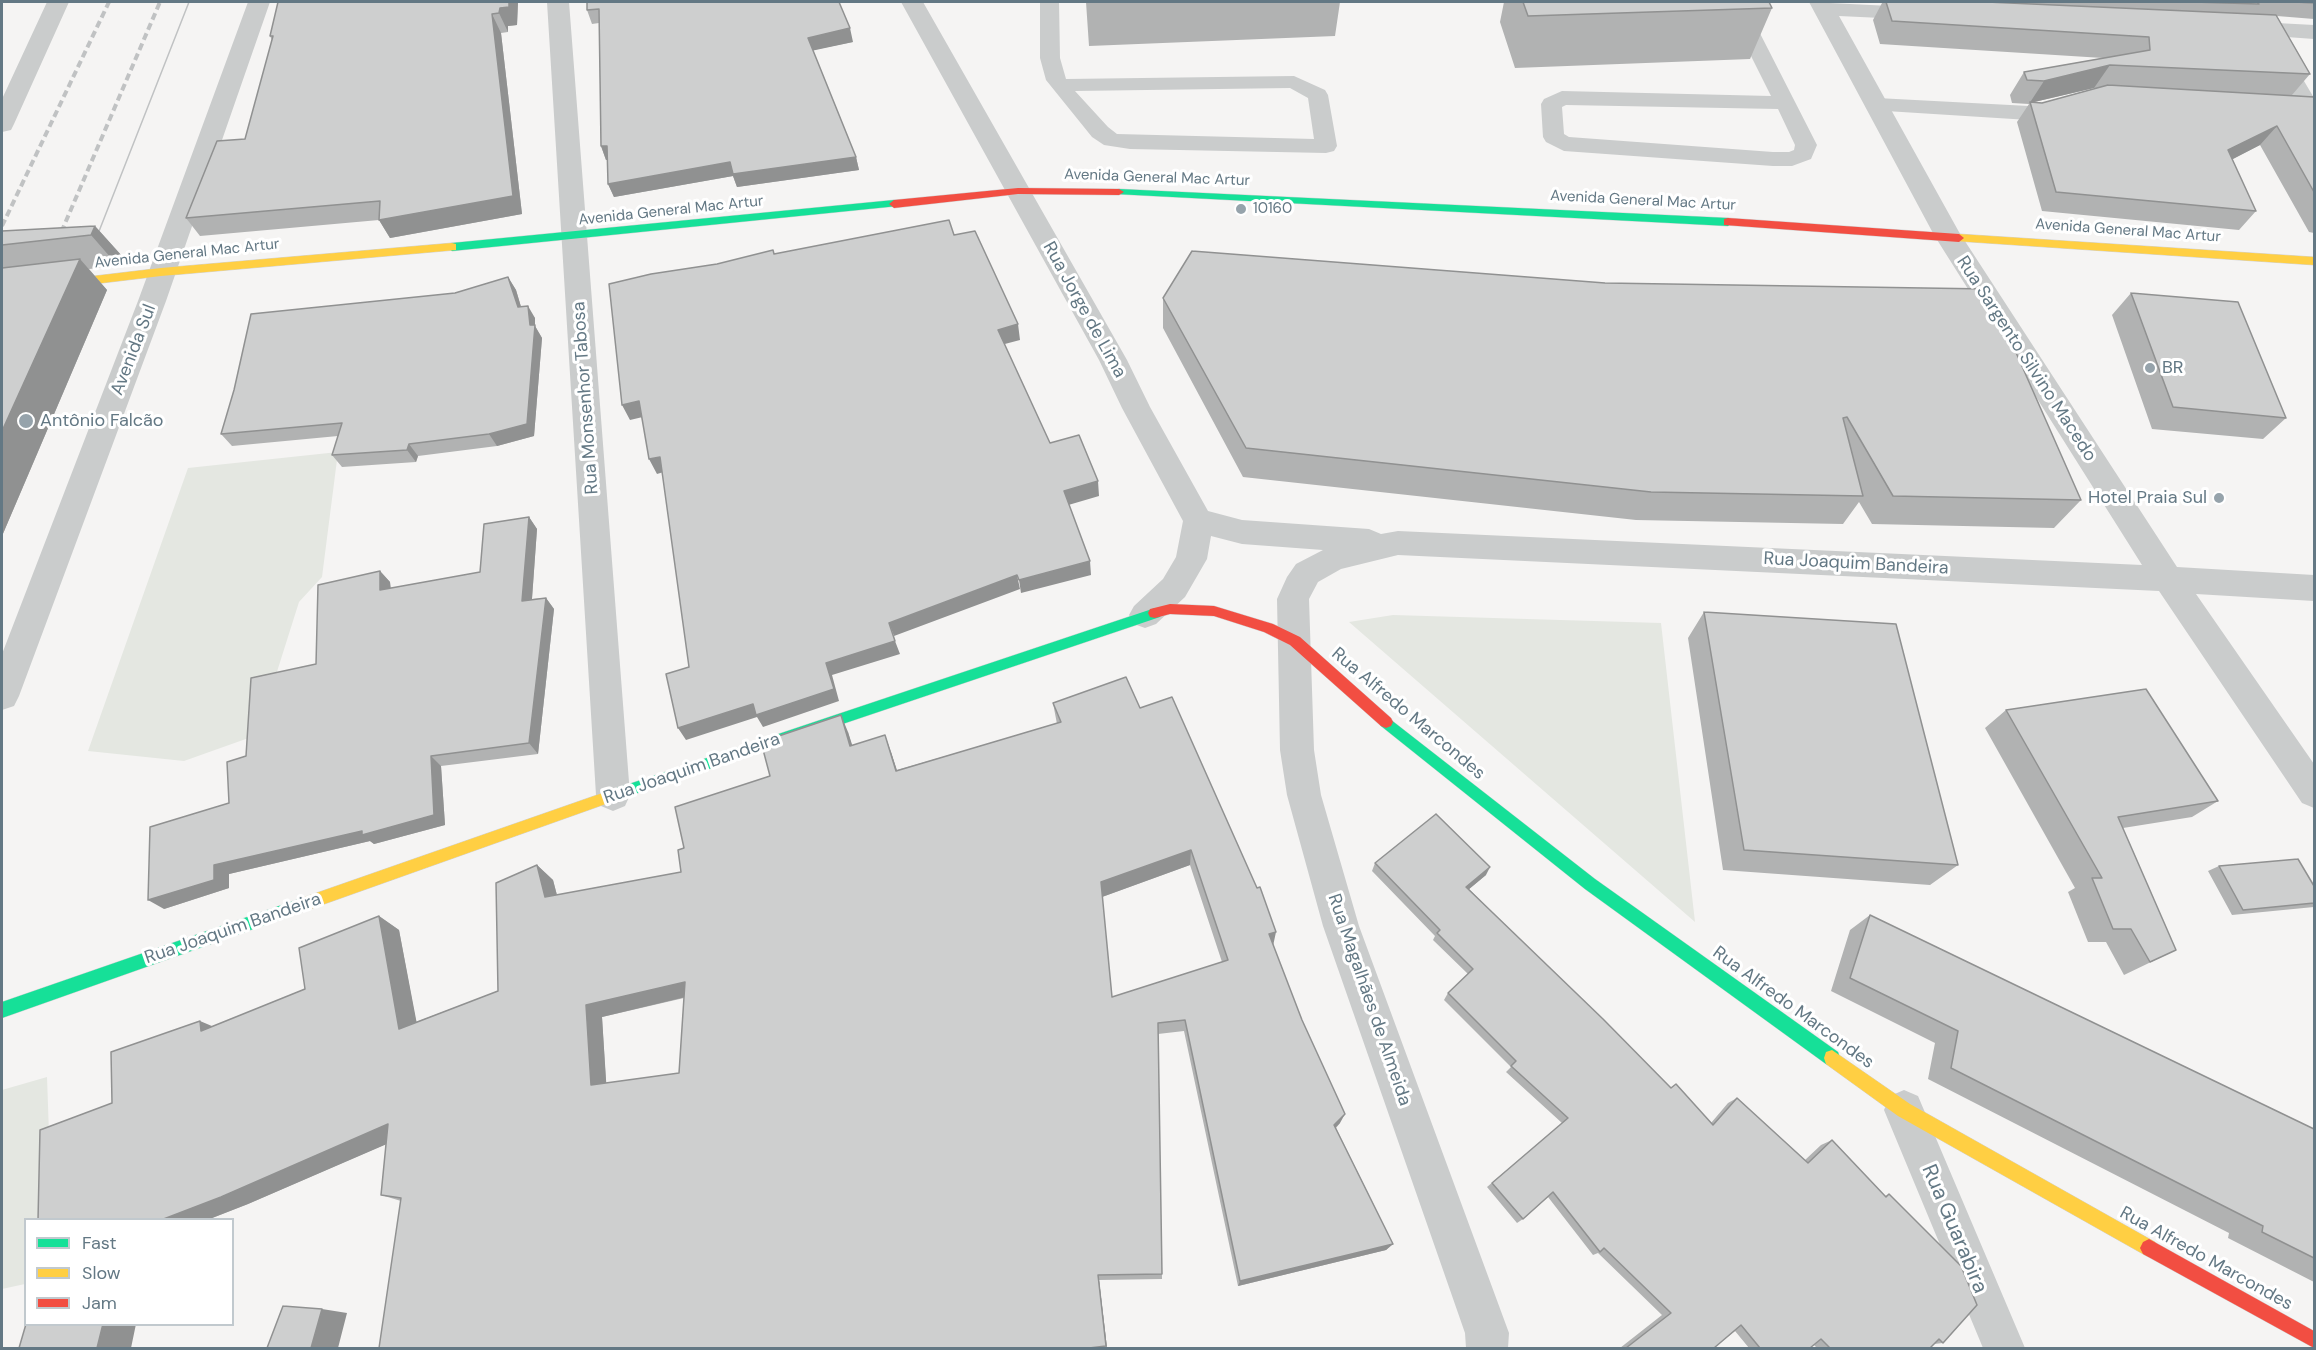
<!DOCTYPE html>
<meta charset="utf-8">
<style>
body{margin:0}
#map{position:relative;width:2316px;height:1350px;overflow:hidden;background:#f5f4f3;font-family:"DM Sans",sans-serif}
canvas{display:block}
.frame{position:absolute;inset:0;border:3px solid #637884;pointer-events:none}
.legend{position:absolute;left:24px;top:1218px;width:210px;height:108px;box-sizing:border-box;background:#fff;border:2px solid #c1c9ce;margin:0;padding:8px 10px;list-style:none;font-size:18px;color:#637884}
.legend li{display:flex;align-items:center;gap:12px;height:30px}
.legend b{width:30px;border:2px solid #c1c9ce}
</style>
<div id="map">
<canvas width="2316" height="1350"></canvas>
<div class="frame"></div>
<ul class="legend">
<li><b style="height:8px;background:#16e098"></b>Fast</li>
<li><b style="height:8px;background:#ffcf43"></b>Slow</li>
<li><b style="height:8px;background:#f24e42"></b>Jam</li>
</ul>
</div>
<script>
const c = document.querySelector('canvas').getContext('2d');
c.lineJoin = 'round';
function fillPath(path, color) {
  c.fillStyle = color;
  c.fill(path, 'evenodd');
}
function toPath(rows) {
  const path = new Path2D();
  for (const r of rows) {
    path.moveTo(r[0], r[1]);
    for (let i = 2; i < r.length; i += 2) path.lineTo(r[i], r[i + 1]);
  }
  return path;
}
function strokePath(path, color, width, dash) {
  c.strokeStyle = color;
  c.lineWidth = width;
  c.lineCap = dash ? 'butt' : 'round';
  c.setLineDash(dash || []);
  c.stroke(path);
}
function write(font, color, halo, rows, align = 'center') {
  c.font = font + ' "DM Sans",sans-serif';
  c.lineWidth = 6;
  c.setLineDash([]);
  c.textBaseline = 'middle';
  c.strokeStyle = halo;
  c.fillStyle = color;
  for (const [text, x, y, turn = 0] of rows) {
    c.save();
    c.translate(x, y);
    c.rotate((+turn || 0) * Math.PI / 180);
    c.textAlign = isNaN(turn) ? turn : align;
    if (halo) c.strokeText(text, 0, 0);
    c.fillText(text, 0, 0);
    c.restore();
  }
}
const green = toPath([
 [338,452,322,577,299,602,257,735,184,761,88,751,188,468],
 [1393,615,1661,623,1695,922,1349,622],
 [47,1077,52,1219,26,1220,25,1284,2,1289,2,1090]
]);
const lane = toPath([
 [1040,2,1059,2,1060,58,1066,79,1294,76,1325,90,1328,95,1337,146,1334,151,1326,153,1130,149,1104,145,1092,137,1046,80,1040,58,1040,2],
 [1290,88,1308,98,1314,139,1117,134,1108,127,1075,91,1290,88],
 [1724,2,1744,2,1817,145,1811,159,1792,166,1773,166,1564,151,1546,142,1543,137,1541,104,1544,99,1562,91,1771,96,1724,2],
 [1566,105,1778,109,1795,145,1794,150,1789,152,1773,152,1569,137,1564,134,1562,107,1566,105],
 [2287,62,2294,64,2314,98,2314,110,2307,114,2300,116,2281,114,2274,112,2271,107,2274,102,2281,100,2296,102,2277,68,2280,64,2287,62],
 [1877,98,2029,106,2060,100,2067,102,2070,107,2067,112,2029,120,1870,110,1867,105,1870,100,1877,98]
]);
const street = toPath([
 [47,2,69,2,14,124,11,130,2,132,2,99,47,2],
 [248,2,270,2,166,301,19,696,14,706,2,710,2,654,138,301,248,2],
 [547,2,569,2,630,795,625,806,613,811,601,806,596,795,547,2],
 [901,2,923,2,1127,360,1150,407,1208,511,1242,520,1369,529,1381,534,1398,531,2142,565,1934,235,1809,2,1932,8,1935,13,1932,18,1924,20,1839,16,1959,232,2177,567,2314,575,2314,601,2196,594,2314,764,2314,808,2302,803,2159,591,1398,555,1341,569,1318,582,1309,599,1314,750,1321,795,1359,926,1509,1333,1508,1348,1466,1348,1465,1333,1323,926,1287,795,1280,750,1277,599,1287,577,1296,564,1323,550,1242,544,1211,536,1207,559,1185,597,1156,624,1145,628,1134,624,1129,615,1134,606,1163,579,1176,557,1183,521,1122,408,1099,360,901,2],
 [2239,21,2314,25,2314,39,2231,33,2227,28,2231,23,2239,21],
 [1904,1090,1918,1096,2025,1348,1983,1348,1884,1110,1890,1096,1904,1090]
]);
const fast = toPath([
 [1119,189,1728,218,1733,222,1728,226,1115,194,1115,190,1119,189],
 [894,200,899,204,898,206,452,251,447,247,452,243,894,200],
 [1155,608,1160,609,1162,613,1160,617,614,801,609,800,607,795,609,790,614,789,1155,608],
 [1386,716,1595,879,1838,1052,1840,1058,1838,1064,1832,1066,1826,1064,1585,889,1381,726,1379,722,1381,718,1386,716],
 [302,898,307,900,309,905,307,910,2,1018,2,1002,302,898]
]);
const slow = toPath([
 [1959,234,2314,257,2314,265,1955,241,1955,235,1959,234],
 [452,243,456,244,456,250,161,276,2,295,2,287,161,268,452,243],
 [614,789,619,790,621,795,619,800,614,801,302,912,297,910,295,905,297,900,302,898,614,789],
 [1832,1050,1910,1104,2155,1242,2158,1248,2155,1254,2149,1257,2143,1254,1898,1116,1826,1064,1824,1058,1826,1052,1832,1050]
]);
const jam = toPath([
 [1018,188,1119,189,1124,192,1119,195,1018,194,894,208,889,204,894,200,1018,188],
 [1728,218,1959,234,1964,238,1959,242,1724,225,1724,219,1728,218],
 [1170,604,1214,606,1273,624,1300,637,1391,718,1393,722,1391,726,1386,728,1381,726,1290,645,1264,632,1214,616,1170,614,1155,618,1150,617,1148,613,1150,609,1170,604],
 [2149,1239,2314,1331,2314,1348,2143,1254,2140,1248,2143,1242,2149,1239]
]);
const tram = toPath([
 [94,244,189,2]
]);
const rail = toPath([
 [2,226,109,2],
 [57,242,160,2]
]);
const wall = toPath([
 [278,2,518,2,517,25,508,26,508,32,501,33,522,214,390,238,379,220,200,236,186,218,245,139,272,40,270,36],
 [587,2,853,42,813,50,856,157,859,170,737,187,733,176,614,197,608,184,608,159,606,160,601,146,599,23,592,24,587,10],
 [1086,2,1340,2,1335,36,1089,46],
 [1504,2,1769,2,1772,8,1750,59,1515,68,1500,22],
 [1868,2,2314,2,2314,19,2277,16,2310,74,2292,95,2314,97,2314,233,2309,232,2260,145,2232,159,2256,211,2239,230,2042,211,2017,122,2029,104,2012,103,2010,95,2024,72,2103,58,1880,44,1873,20,1882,3],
 [2094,88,2097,88,2042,103,2034,102],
 [95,226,122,256,118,266,89,269,107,290,2,536,2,231],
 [508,277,516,290,521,307,535,318,535,326,542,338,534,436,497,446,418,456,416,462,342,467,332,455,338,436,232,446,221,434,455,293],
 [1605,283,2081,500,2054,528,1872,524,1859,502,1843,524,1636,520,1243,477,1163,328,1163,298],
 [2131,293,2286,418,2263,439,2152,429,2112,315],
 [529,517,537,529,532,599,546,598,554,609,538,754,441,766,445,825,374,844,370,841,229,874,229,888,164,909,229,803,246,756,316,664,380,571,390,582,391,588,480,572],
 [1704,612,1958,865,1930,885,1723,870,1688,638],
 [1053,703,1140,708,1273,945,1340,1123,1336,1128,1393,1244,1386,1250,1238,1286,1184,1031,1158,1034,1162,1279,1099,1280,1107,1348,379,1348,401,1201,381,1195,386,1144,248,1204,207,1220,38,1220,112,1103,213,1026,305,989,379,916,399,930,416,1022,498,991,537,865,553,880,557,895,681,872,684,848,770,776,848,732,852,746,891,752,897,770,1057,724],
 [1190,865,1222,962,1112,997,1102,897],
 [684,998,679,1073,606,1083,602,1017],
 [2006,710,2218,801,2192,817,2123,828,2176,950,2124,975,2106,942,2088,942,2068,892,2075,888,1985,728],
 [1375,863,1486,875,1469,889,1670,1088,1676,1084,1711,1123,1728,1103,1737,1098,1805,1160,1821,1145,1832,1140,1885,1196,1889,1194,1943,1343,1934,1344,1930,1348,1817,1348,1814,1345,1810,1348,1749,1348,1735,1331,1714,1348,1620,1348,1662,1315,1598,1253,1593,1255,1548,1197,1523,1219,1517,1223,1487,1187,1562,1123,1506,1072,1511,1067,1444,1000,1448,993,1468,974,1433,940,1435,936,1372,871],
 [2219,866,2314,886,2314,907,2232,915,2208,871],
 [1870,915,2314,1129,2314,1282,2228,1238,2229,1233,1928,1079,1935,1043,1831,991,1850,930]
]);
const shadedWall = toPath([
 [509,2,518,2,517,25,508,26,508,32,499,13,500,8],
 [492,14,501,33,522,214,390,238,379,220],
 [850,28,853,42,811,51,808,38],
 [2110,65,2094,88,2030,103,2030,102,2029,104,2044,81],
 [2277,126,2260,145,2212,170,2228,150],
 [601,146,607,146,613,159,606,160],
 [856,157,859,170,737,187,733,176,614,197,608,184,730,162],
 [95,226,122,256,118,266,91,235],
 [80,259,107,290,2,536,2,431],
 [508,277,516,290,525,320,518,307],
 [528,306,535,318,535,326,542,338,534,436,497,446,489,434,530,325],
 [1018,324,1020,340,1001,345,998,330],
 [639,401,647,416,630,420,622,405],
 [409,444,418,456,416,462,407,450],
 [660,457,667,471,657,474,649,459],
 [1098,481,1099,496,1065,506,1064,491],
 [529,517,537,529,531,612,522,601],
 [1090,561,1091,575,1021,593,1019,580],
 [380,571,390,582,391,601,380,590],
 [1017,575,1020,589,894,636,889,623],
 [546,598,554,609,538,754,529,743],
 [895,641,900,654,832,675,839,701,763,727,757,717,686,740,678,728,826,663],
 [841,715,848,732,858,763,850,746],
 [885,735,891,752,902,787,896,771],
 [431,756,441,766,445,825,374,844,370,841,229,874,229,888,164,909,148,900,214,865],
 [1191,850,1190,865,1102,897,1101,882],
 [537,865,553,880,561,911,545,897],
 [1490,867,1486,875,1462,895,1466,887],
 [379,916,399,930,420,1040,399,1029],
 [1276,932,1273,946,1269,934],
 [685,982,698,994,602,1017,607,1095,591,1085,586,1005],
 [200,1021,226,1032,201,1031],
 [1345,1114,1340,1123,1329,1134,1334,1125],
 [388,1124,410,1134,248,1204,207,1220,161,1220],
 [1393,1244,1386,1250,1238,1286,1240,1281],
 [1098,1275,1099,1280,1107,1348,1106,1346],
 [322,1309,347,1313,338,1348,311,1348],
 [103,1324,136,1324,131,1348,97,1348]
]);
const building = toPath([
 [278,2,509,2,509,7,500,8,499,13,492,14,513,196,379,220,380,201,186,218,217,141,245,139,273,36,270,36,278,2],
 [587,2,839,2,850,28,808,38,856,157,733,174,730,162,608,184,607,146,601,146,599,9,587,10,587,2],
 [1523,2,1769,2,1772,8,1528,16,1523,2],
 [1886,2,1987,2,2276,15,2310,74,2110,65,2044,81,2027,80,2024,72,2150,50,2149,37,1892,21,1886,2],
 [2193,2,2257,2,2259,4,2193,2],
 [2294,2,2314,2,2314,3,2294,2],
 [2108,85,2314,97,2314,192,2277,126,2228,150,2256,211,2056,192,2030,102,2042,103,2108,85],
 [949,220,954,235,975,231,1018,324,998,330,1050,443,1079,435,1098,481,1064,491,1090,561,1019,580,1017,575,889,623,895,641,826,663,834,689,756,715,753,704,678,728,666,674,689,667,660,457,649,459,639,401,622,405,609,284,651,274,717,264,773,250,774,254,949,220],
 [95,226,91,235,2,245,2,231,95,226],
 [1192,251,1605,283,1988,289,2081,500,1893,496,1847,417,1843,418,1863,496,1651,492,1246,448,1163,298,1192,251],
 [80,259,2,431,2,268,80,259],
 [508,277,518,307,528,306,530,325,535,325,527,424,489,434,409,444,407,450,332,455,342,423,221,434,234,390,251,314,455,293,508,277],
 [2131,293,2238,302,2286,418,2173,407,2131,293],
 [529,517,522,601,546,598,529,743,431,756,434,815,362,835,362,831,214,865,214,880,148,900,150,827,229,803,227,762,246,756,251,678,316,664,318,585,380,571,380,590,480,572,484,524,529,517],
 [1704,612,1896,624,1958,865,1744,850,1704,612],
 [1126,677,1140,708,1172,697,1257,888,1260,887,1276,932,1269,934,1302,1020,1345,1114,1334,1125,1393,1244,1240,1281,1185,1020,1158,1023,1162,1274,1098,1275,1106,1346,1089,1348,379,1348,401,1198,381,1195,388,1124,221,1197,161,1220,38,1220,40,1130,112,1103,111,1052,200,1021,201,1031,305,989,299,948,379,916,399,1029,498,991,496,883,537,865,545,897,681,872,678,850,684,848,675,807,770,776,761,742,841,715,850,746,885,735,896,771,1061,722,1053,703,1126,677],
 [1191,850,1228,960,1112,997,1101,882,1191,850],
 [685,982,679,1073,591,1085,586,1005,685,982],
 [2146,689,2218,801,2118,817,2176,950,2150,962,2131,929,2113,929,2092,878,2102,878,2006,710,2146,689],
 [1436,814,1490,867,1466,887,1603,1019,1671,1088,1676,1084,1713,1125,1737,1098,1808,1163,1832,1140,1886,1197,1889,1194,1961,1266,1977,1305,1943,1343,1939,1339,1930,1348,1830,1348,1821,1339,1810,1348,1760,1348,1741,1325,1714,1348,1626,1348,1671,1313,1604,1248,1600,1252,1553,1192,1523,1219,1492,1183,1568,1118,1511,1066,1516,1061,1448,993,1473,969,1437,933,1440,930,1375,863,1436,814],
 [2298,859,2314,886,2314,903,2243,910,2219,866,2298,859],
 [1870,915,2314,1129,2314,1258,2262,1232,2263,1226,1951,1068,1958,1031,1850,978,1870,915],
 [283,1306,322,1309,311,1348,267,1348,283,1306],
 [26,1324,103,1324,97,1348,19,1348,26,1324]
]);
const markers = [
 [1241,209,6,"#96a3ab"],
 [2150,368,6,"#96a3ab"],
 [26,421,8,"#96a3ab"],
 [2219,498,6,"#96a3ab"]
];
const farStreetnames = [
 ["Avenida General Mac Artur",1157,178,2],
 ["Avenida General Mac Artur",1643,201,3],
 ["Avenida General Mac Artur",671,211,-6],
 ["Avenida General Mac Artur",2128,231,4],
 ["Avenida General Mac Artur",187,254,-6]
];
const farPoinames = [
 ["10160",1253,209]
];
const streetNames = [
 ["Rua Jorge de Lima",1084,310,61],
 ["Avenida Sul",134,350,-69],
 ["Rua Sargento Silvino Macedo",2026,359,57],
 ["Rua Monsenhor Tabosa",586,398,-94],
 ["Rua Joaquim Bandeira",1856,564,3],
 ["Rua Alfredo Marcondes",1408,714,40],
 ["Rua Joaquim Bandeira",692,769,-19],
 ["Rua Joaquim Bandeira",233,929,-19],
 ["Rua Magalhães de Almeida",1369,1000,71],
 ["Rua Alfredo Marcondes",1793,1008,36],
 ["Rua Alfredo Marcondes",2206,1259,29]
];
const poiNames = [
 ["BR",2162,368],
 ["Antônio Falcão",40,421],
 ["Hotel Praia Sul",2207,498,"right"]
];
const nearStreetnames = [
 ["Rua Guarabira",1954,1229,67]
];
fillPath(green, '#e4e7e1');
strokePath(fast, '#d1d2d3', 1);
strokePath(slow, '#d1d2d3', 1);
strokePath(jam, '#d1d2d3', 1);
fillPath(lane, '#cacccc');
fillPath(street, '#cacccc');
fillPath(fast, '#16e098');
fillPath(slow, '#ffcf43');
fillPath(jam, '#f24e42');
strokePath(tram, '#c0c2c3', 1.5);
strokePath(rail, '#c0c2c3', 4, [7, 4]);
fillPath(wall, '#b1b2b2');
fillPath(shadedWall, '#909191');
fillPath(building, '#cecfcf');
strokePath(building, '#909191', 1.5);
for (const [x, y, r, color] of markers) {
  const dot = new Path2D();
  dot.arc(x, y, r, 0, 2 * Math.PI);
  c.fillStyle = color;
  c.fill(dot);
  strokePath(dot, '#fff', 2);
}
write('15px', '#637884', '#fff', farStreetnames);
write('15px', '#637884', '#fff', farPoinames, 'left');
write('18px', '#637884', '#fff', streetNames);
write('18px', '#637884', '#fff', poiNames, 'left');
write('21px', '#637884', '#fff', nearStreetnames);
</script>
